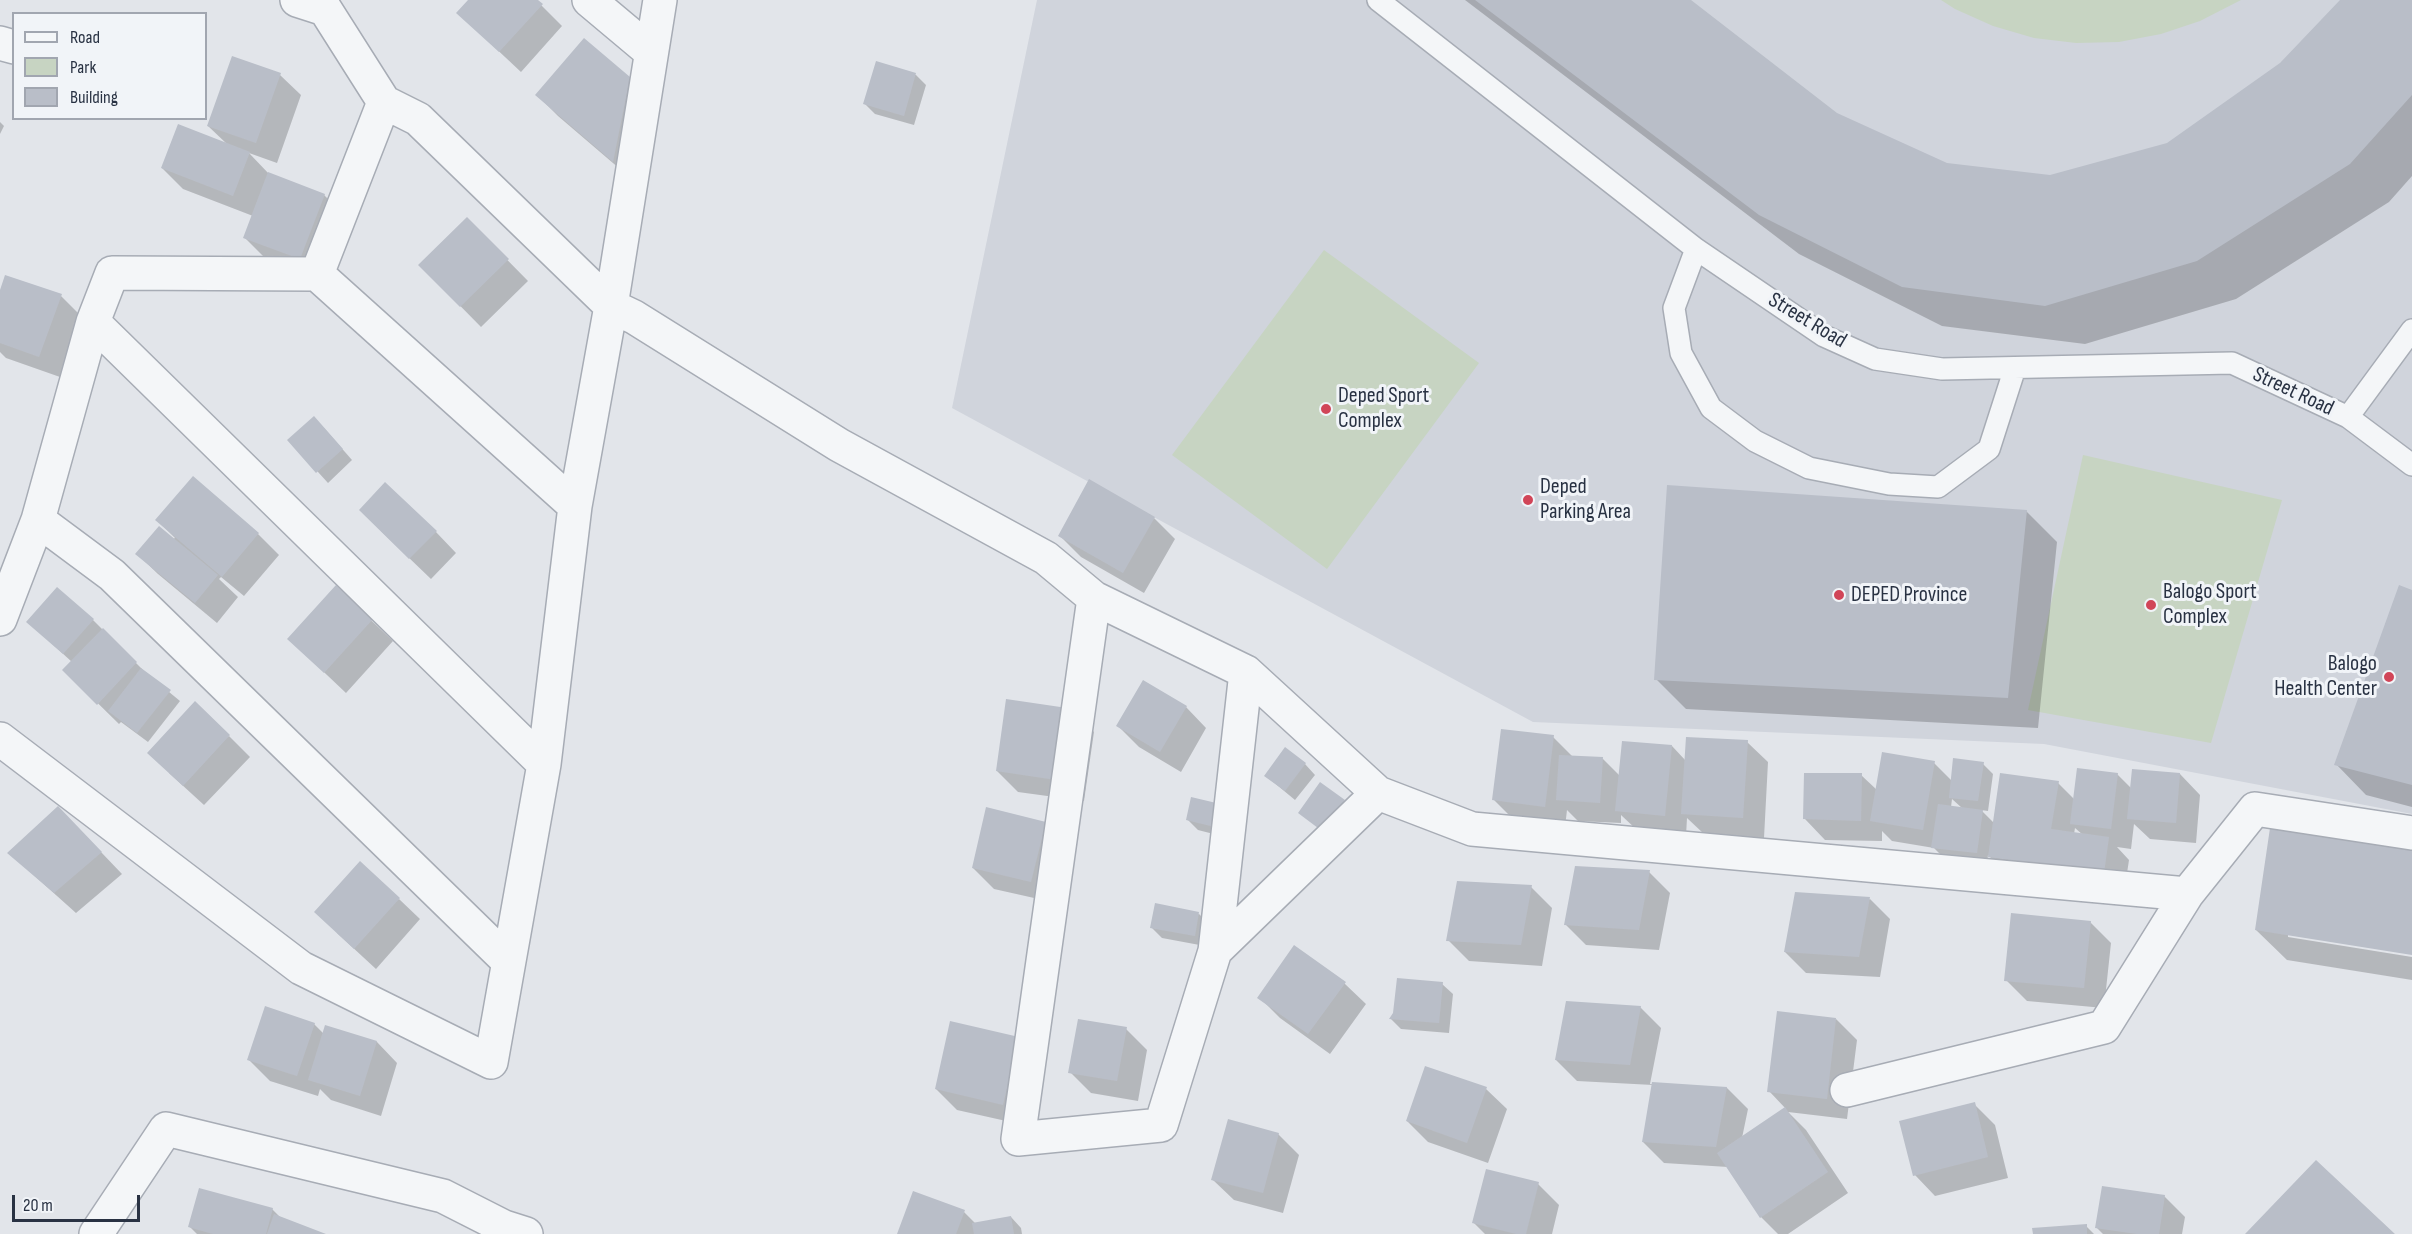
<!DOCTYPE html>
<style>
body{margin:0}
#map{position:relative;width:2412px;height:1234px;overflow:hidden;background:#e2e5ea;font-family:"Sofia Sans Condensed",sans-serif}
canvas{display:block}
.legend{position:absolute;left:12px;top:12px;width:195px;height:108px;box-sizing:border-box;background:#f1f4f8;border:2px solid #a1a6b0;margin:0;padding:8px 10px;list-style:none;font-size:18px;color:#293243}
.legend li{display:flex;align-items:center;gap:12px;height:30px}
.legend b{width:30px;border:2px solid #a1a6b0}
.scale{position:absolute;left:12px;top:1195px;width:128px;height:27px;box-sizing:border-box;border:3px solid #293243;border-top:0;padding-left:8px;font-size:18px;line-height:21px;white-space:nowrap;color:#293243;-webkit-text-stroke:4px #f1f4f8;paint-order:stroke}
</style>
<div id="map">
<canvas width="2412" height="1234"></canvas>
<ul class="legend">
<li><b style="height:8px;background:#f4f6f8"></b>Road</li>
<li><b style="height:16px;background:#c7d4c2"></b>Park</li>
<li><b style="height:16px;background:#b9bec8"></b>Building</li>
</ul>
<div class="scale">20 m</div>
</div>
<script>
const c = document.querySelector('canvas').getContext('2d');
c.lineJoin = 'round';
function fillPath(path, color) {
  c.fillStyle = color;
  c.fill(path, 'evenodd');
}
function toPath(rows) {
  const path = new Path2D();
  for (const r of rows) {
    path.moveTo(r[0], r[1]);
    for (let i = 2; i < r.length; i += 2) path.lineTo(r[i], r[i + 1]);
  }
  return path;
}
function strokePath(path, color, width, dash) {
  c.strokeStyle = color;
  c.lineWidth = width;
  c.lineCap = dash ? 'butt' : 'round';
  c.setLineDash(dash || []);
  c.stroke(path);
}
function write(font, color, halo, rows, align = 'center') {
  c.font = font + ' "Sofia Sans Condensed",sans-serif';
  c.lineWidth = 6;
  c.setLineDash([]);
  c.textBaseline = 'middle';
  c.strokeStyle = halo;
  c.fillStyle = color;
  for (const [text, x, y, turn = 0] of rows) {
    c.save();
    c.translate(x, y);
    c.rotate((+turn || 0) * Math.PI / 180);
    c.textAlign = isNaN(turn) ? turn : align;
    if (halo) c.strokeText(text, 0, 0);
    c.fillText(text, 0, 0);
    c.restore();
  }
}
const built = toPath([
 [1037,0,2412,0,2412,814,2044,744,1533,722,952,408]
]);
const green = toPath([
 [1941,0,2241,0,2200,21,2161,34,2119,42,2076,43,2034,38,1993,26,1955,9],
 [1324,250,1479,363,1327,569,1172,455],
 [2083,455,2282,500,2211,743,2028,710]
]);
const shadow = toPath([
 [470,0,536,0,562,26,521,72,458,13],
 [1465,0,1689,0,1836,114,1947,165,2050,177,2168,144,2281,64,2342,0,2412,0,2412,176,2389,202,2236,299,2085,344,1942,326,1799,254],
 [877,63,916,75,926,85,914,125,875,114,865,104],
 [280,75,301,95,277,163,249,153,270,175,324,195,345,216,321,279,265,258,244,237,253,216,183,189,162,168,228,145,208,126],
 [629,78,650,100,634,181,558,116,537,95],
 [0,122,4,126,0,134],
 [467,219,528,281,481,327,420,265],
 [0,294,61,296,82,317,60,377,6,358,0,352],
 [324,428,352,460,328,483,289,440],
 [2026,511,2057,542,2038,728,1686,709,1656,679],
 [1154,518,1175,539,1144,593,1081,557,1060,536],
 [157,520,258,534,279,555,244,596,221,577,219,579,238,597,217,623,158,574,137,554,175,538],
 [381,531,436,532,456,553,431,579],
 [336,587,393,641,346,693,289,639],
 [2412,591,2412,807,2366,795,2336,764],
 [93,620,146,673,180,701,148,742,121,722,119,724,64,670,72,662,28,622],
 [1186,707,1206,728,1181,772,1139,747,1118,726],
 [1073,711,1094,732,1084,801,1018,792,997,771],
 [229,736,250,757,204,805,169,773],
 [1553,737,1573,757,1603,759,1620,776,1672,746,1686,761,1747,742,1768,762,1764,838,1704,834,1687,818,1686,836,1638,831,1621,815,1621,823,1578,821,1567,810,1565,827,1515,821,1494,800],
 [1934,763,1952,781,1983,764,1993,774,1988,811,1981,810,1994,823,2058,783,2074,799,2117,774,2132,789,2180,774,2200,795,2196,843,2150,839,2134,824,2131,849,2117,847,2129,860,2124,893,2010,877,1988,855,1987,863,1943,857,1934,848,1892,841,1882,831,1882,841,1825,840,1805,819,1861,775,1877,790],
 [1952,799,1962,808,1951,807],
 [2075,828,2083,835,2074,834],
 [1305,764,1315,775,1295,800,1266,776],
 [1193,799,1233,839,1198,830,1188,820],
 [1045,824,1066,845,1052,902,994,889,973,868],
 [79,829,122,874,76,913,9,853],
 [2271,830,2412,846,2412,954,2288,934,2288,937,2412,957,2412,980,2287,960,2256,930],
 [1649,872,1670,893,1659,950,1586,945,1566,925],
 [1531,887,1552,908,1542,966,1469,961,1448,940],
 [399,899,420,919,376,969,337,933],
 [1870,899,1890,919,1880,977,1806,973,1785,952],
 [1199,914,1209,924,1205,946,1162,938,1152,928],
 [2090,922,2111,943,2104,1008,2027,1001,2006,980],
 [1294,947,1345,984,1366,1004,1330,1054,1280,1018,1259,997],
 [1442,984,1453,994,1449,1033,1401,1029,1391,1019],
 [1640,1007,1661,1028,1650,1084,1727,1088,1748,1109,1742,1138,1786,1109,1769,1091,1836,1019,1857,1040,1847,1119,1788,1112,1806,1130,1848,1193,1788,1234,1778,1234,1761,1217,1728,1167,1664,1163,1643,1142,1653,1085,1577,1081,1556,1060],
 [314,1024,324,1034,377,1042,397,1063,381,1116,331,1100,320,1089,318,1096,270,1081,249,1060],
 [1126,1029,1147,1050,1138,1101,1091,1093,1070,1072],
 [1018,1038,1024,1125,957,1110,936,1089],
 [1486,1089,1507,1109,1488,1163,1428,1142,1407,1121],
 [1974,1104,1995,1125,2008,1178,1935,1196,1915,1175],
 [1278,1134,1299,1155,1283,1213,1234,1200,1213,1180],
 [1538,1184,1559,1205,1552,1234,1485,1234,1474,1223],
 [2164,1196,2185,1217,2182,1234,2103,1234,2096,1227],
 [272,1209,282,1219,323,1234,197,1234,190,1227],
 [964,1212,976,1224,1011,1217,1021,1228,1022,1234,899,1234],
 [2086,1226,2094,1234,2034,1234]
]);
const building = toPath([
 [468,0,538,0,543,4,499,52,456,13],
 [1475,0,1691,0,1837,113,1947,163,2050,175,2167,143,2280,63,2340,0,2412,0,2412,95,2350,164,2197,261,2045,306,1902,287,1759,215],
 [584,38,630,77,613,162,535,95],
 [232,56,281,73,256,143,207,126],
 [876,61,916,73,904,116,863,104],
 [178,124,250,152,233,196,161,168],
 [268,172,325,194,300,259,243,238],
 [467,217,509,259,460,307,418,265],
 [5,275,62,294,39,357,0,343,0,290],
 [314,416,343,449,316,473,287,440],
 [193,476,259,533,222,577,155,520],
 [1089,479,1155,517,1123,573,1058,536],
 [385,482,437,531,409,559,359,510],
 [1667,485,2027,510,2008,698,1654,680],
 [159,526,218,575,195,603,135,554],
 [336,585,373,619,324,673,287,639],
 [2399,585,2412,590,2412,785,2334,765],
 [57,587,94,619,63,654,26,622],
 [103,628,137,662,97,705,62,670],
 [141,668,171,690,137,733,108,711],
 [1143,680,1187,706,1160,752,1116,726],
 [1006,699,1074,709,1063,781,996,771],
 [195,701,230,735,183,786,147,753],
 [1501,729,1554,735,1545,807,1492,800],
 [1686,737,1748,740,1743,818,1681,814],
 [1622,741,1672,745,1665,816,1615,811],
 [1285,747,1306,763,1285,791,1264,776],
 [1882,752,1935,761,1923,830,1870,821],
 [1559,755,1603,757,1600,803,1556,800],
 [1953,758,1984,762,1978,801,1949,798],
 [2077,768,2118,773,2111,829,2070,824],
 [2132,769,2180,773,2176,823,2127,819],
 [1804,773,1862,773,1861,821,1803,819],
 [2000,773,2059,781,2051,829,2109,837,2104,873,1988,857],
 [1320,782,1345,800,1322,831,1298,813],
 [1191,797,1229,806,1223,829,1186,820],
 [1938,804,1983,810,1977,853,1931,848],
 [58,806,102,852,54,893,7,853],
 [986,807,1046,822,1031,882,972,868],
 [2270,828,2412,844,2412,955,2255,930],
 [360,861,400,898,354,949,314,912],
 [1575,866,1650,870,1639,930,1564,925],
 [1457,881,1532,885,1521,945,1446,941],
 [1795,892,1870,897,1859,957,1784,952],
 [1155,903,1199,912,1195,936,1150,928],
 [2011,913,2091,921,2084,988,2004,981],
 [1294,945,1346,982,1308,1034,1257,998],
 [1397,978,1443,982,1439,1023,1389,1019,1393,1013],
 [1566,1001,1641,1006,1630,1065,1555,1060],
 [265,1006,315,1023,297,1076,247,1060],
 [1777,1011,1836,1018,1827,1099,1767,1092],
 [1078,1019,1127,1027,1117,1081,1068,1073],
 [950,1021,1019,1037,1003,1105,935,1089],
 [325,1025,377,1041,360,1096,308,1080],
 [1425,1066,1487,1087,1467,1143,1406,1121],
 [1652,1082,1727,1087,1716,1147,1642,1142],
 [1975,1102,1988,1157,1913,1176,1899,1121],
 [1785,1107,1828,1172,1760,1218,1717,1153],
 [1228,1119,1279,1133,1263,1193,1211,1180],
 [2316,1160,2395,1234,2245,1234],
 [1486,1169,1539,1182,1526,1234,1516,1234,1472,1223],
 [2102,1186,2165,1195,2159,1234,2137,1234,2095,1228],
 [199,1188,273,1208,266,1234,213,1234,188,1227],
 [913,1191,965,1210,956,1234,897,1234],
 [274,1214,326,1234,267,1234],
 [1011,1216,1014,1234,974,1234,972,1223],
 [2087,1224,2087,1234,2033,1234,2032,1228]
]);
const lane = toPath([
 [1378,0,1696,249,1824,336,1875,359,1942,369,2232,363,2348,417,2412,465],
 [1696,249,1674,308,1681,353,1711,408,1755,441,1809,468,1889,484,1938,487,1989,449,2015,368],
 [2348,417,2412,330]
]);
const street = toPath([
 [297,0,325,9,384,102,418,119,611,306,634,317,839,445,1046,558,1094,598,1246,672,1378,793,1472,829,2187,894],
 [589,0,651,52],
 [0,43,14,47],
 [317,274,575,506],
 [93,322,544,764],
 [38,520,112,575,508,961],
 [1094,598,1018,1139,1161,1125,1215,951,1378,793],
 [0,619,38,520,93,322,112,273,317,274,384,102],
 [0,739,301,968,491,1062,544,764,575,506,611,306,660,0],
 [1215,951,1246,672],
 [1847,1090,2104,1027,2187,894,2255,809,2412,833],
 [96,1234,166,1129,443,1196,504,1227,526,1234]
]);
const markers = [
 [1326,409,6,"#d14558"],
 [1528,500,6,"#d14558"],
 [1839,595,6,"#d14558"],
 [2151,605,6,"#d14558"],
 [2389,677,6,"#d14558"]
];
const streetNames = [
 ["Street Road",1807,321,31],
 ["Street Road",2293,392,25]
];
const poiNames = [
 ["Deped Sport",1338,396],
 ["Complex",1338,421],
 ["Deped",1540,487],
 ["Parking Area",1540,512],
 ["Balogo Sport",2163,592],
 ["Complex",2163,617],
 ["DEPED Province",1851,595],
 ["Balogo",2377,664,"right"],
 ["Health Center",2377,689,"right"]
];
fillPath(built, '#d0d4dc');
fillPath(green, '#c7d4c2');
fillPath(shadow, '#0003');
fillPath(building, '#b9bec8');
strokePath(lane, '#a7acb5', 24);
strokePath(street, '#a7acb5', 36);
strokePath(lane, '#f4f6f8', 21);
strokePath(street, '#f4f6f8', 33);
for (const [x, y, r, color] of markers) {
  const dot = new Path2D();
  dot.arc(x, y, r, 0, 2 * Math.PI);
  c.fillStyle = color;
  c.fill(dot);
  strokePath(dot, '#f1f4f8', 2);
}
write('22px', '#293243', '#f1f4f8', streetNames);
write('22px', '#293243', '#f1f4f8', poiNames, 'left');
</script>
